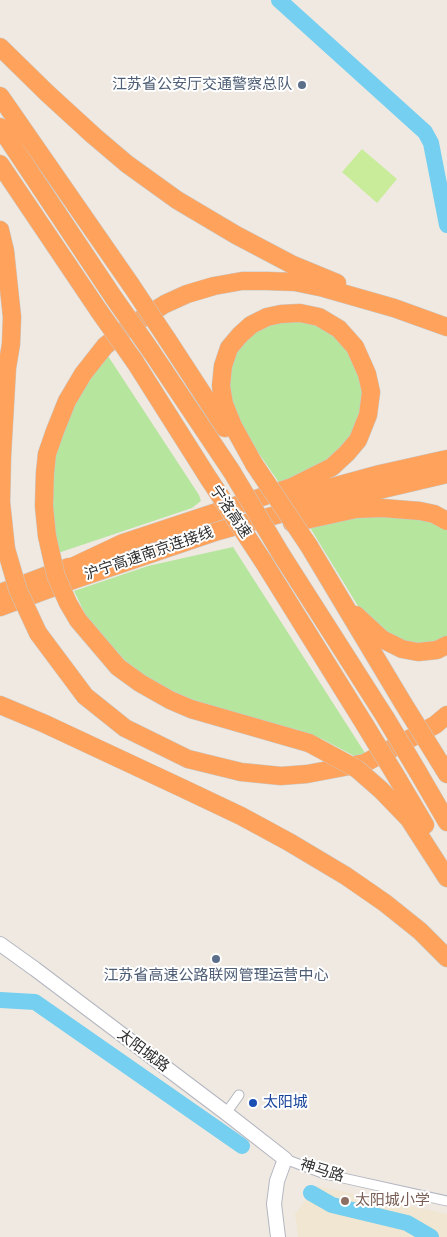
<!DOCTYPE html>
<meta charset="utf-8">
<style>
body{margin:0}
canvas{display:block;background:#efe9e1}
</style>
<canvas width="447" height="1237"></canvas>
<script>
const c = document.querySelector('canvas').getContext('2d');
c.lineJoin = 'round';
function fillPath(path, color) {
  c.fillStyle = color;
  c.fill(path, 'evenodd');
}
function toPath(rows) {
  const path = new Path2D();
  for (const r of rows) {
    path.moveTo(r[0], r[1]);
    for (let i = 2; i < r.length; i += 2) path.lineTo(r[i], r[i + 1]);
  }
  return path;
}
function strokePath(path, color, width, dash) {
  c.strokeStyle = color;
  c.lineWidth = width;
  c.lineCap = dash ? 'butt' : 'round';
  c.setLineDash(dash || []);
  c.stroke(path);
}
function write(font, color, halo, rows, align = 'center') {
  c.font = font + ' "Space Grotesk","Noto Sans SC",sans-serif';
  c.lineWidth = 4;
  c.setLineDash([]);
  c.textBaseline = 'middle';
  c.strokeStyle = halo;
  c.fillStyle = color;
  for (const [text, x, y, turn = 0] of rows) {
    c.save();
    c.translate(x, y);
    c.rotate((+turn || 0) * Math.PI / 180);
    c.textAlign = isNaN(turn) ? turn : align;
    if (halo) c.strokeText(text, 0, 0);
    c.fillText(text, 0, 0);
    c.restore();
  }
}
const education = toPath([
 [317,1186,447,1214,447,1237,298,1237,295,1214]
]);
const green = toPath([
 [292,318,318,324,334,333,357,362,365,397,355,433,327,463,280,484,253,445,230,402,230,362,239,343,255,328],
 [108,356,199,495,201,501,192,508,58,553,51,503,53,467,58,442,67,417,86,384],
 [416,514,447,529,447,636,434,643,415,645,381,633,358,606,309,526,358,516],
 [233,547,365,753,358,758,322,739,190,699,149,680,121,657,91,626,74,591,148,566]
]);
const pitch = toPath([
 [362,149,397,179,377,203,342,172]
]);
const river = toPath([
 [279,0,425,132,431,143,447,225],
 [0,1000,35,1002,242,1146],
 [311,1193,332,1205,407,1223,431,1237]
]);
const street = toPath([
 [226,1113,239,1095],
 [285,1159,325,1174,447,1201]
]);
const secondary = toPath([
 [0,944,35,969,226,1113,285,1159,277,1181,274,1204,278,1237]
]);
const highway = toPath([
 [0,47,47,93,94,136,127,164,177,200,236,235,291,264,337,283],
 [0,96,131,285],
 [0,127,114,298],
 [0,164,99,311],
 [0,230,5,251,12,317,11,344,7,368,2,456,1,502,6,549],
 [167,339,225,428],
 [151,351,232,472],
 [135,362,209,479],
 [285,500,380,474,447,459],
 [292,523,356,509,382,508,420,511,434,514,447,521],
 [47,536,44,506,45,473,47,454,55,431,67,401,83,374,105,346,130,326,165,304,187,294,214,286,242,281,267,281,295,282,324,288,394,308,447,327],
 [309,546,403,703],
 [281,554,385,717],
 [263,561,365,725],
 [72,567,123,543,292,487,332,467,347,453,358,440,368,415,371,392,367,374,355,347,339,329,319,317,300,313,281,314,267,317,251,325,240,335,229,348,223,366,221,386,224,404,233,426,254,464],
 [0,593,69,567],
 [0,607,73,580,218,531,294,510,447,474],
 [356,615,382,639,402,649,418,652,437,650,447,645],
 [78,620,118,667,140,683,170,700,191,709,309,743],
 [38,633,85,696,125,728,188,759,241,772,281,776,307,774,365,763,435,725,447,715],
 [0,705,43,723,182,788,241,816,289,842,346,876,385,903,420,931,447,958],
 [439,761,447,774],
 [418,772,447,822],
 [399,781,425,825],
 [381,790,409,819,447,878]
]);
const highwayBridge = toPath([
 [131,285,167,339],
 [114,298,151,351],
 [99,311,135,362],
 [254,464,309,546],
 [232,472,281,554],
 [209,479,263,561],
 [47,536,56,576,68,603,78,620],
 [6,549,18,590,38,633],
 [403,703,439,761],
 [385,717,418,772],
 [365,725,399,781],
 [309,743,357,769,381,790]
]);
const markers = [
 [302,85,5,"#5c6f8a"],
 [216,959,5,"#5c6f8a"],
 [253,1103,5,"#1a4fb4"],
 [345,1201,5,"#8d6e63"]
];
const serviceNames = [
 ["江苏省公安厅交通警察总队",292,85],
 ["江苏省高速公路联网管理运营中心",216,976,"center"]
];
const streetNames = [
 ["宁洛高速",230,512,56],
 ["沪宁高速南京连接线",149,554,-19],
 ["太阳城路",143,1051,37],
 ["神马路",322,1171,17]
];
const transitNames = [
 ["太阳城",263,1103]
];
const educationNames = [
 ["太阳城小学",355,1201]
];
fillPath(education, '#f0e6d1');
fillPath(green, '#b6e59e');
fillPath(pitch, '#c9ec9a');
strokePath(river, '#75cff0', 16);
strokePath(street, '#b4b7c1', 11);
strokePath(secondary, '#b4b7c1', 16);
strokePath(highway, '#c9c9c9', 19);
strokePath(street, '#fff', 9);
strokePath(secondary, '#fff', 14);
strokePath(highway, '#ffa35c', 18);
strokePath(highwayBridge, '#c9c9c9', 19, []);
strokePath(highwayBridge, '#ffa35c', 18);
for (const [x, y, r, color] of markers) {
  const dot = new Path2D();
  dot.arc(x, y, r, 0, 2 * Math.PI);
  c.fillStyle = color;
  c.fill(dot);
  strokePath(dot, '#fff', 2);
}
write('15px', '#4e5e75', '#fff', serviceNames, 'right');
write('15px', '#2e2e2e', '#fff', streetNames);
write('15px', '#164399', '#fff', transitNames, 'left');
write('15px', '#785e54', '#fff', educationNames, 'left');
</script>
